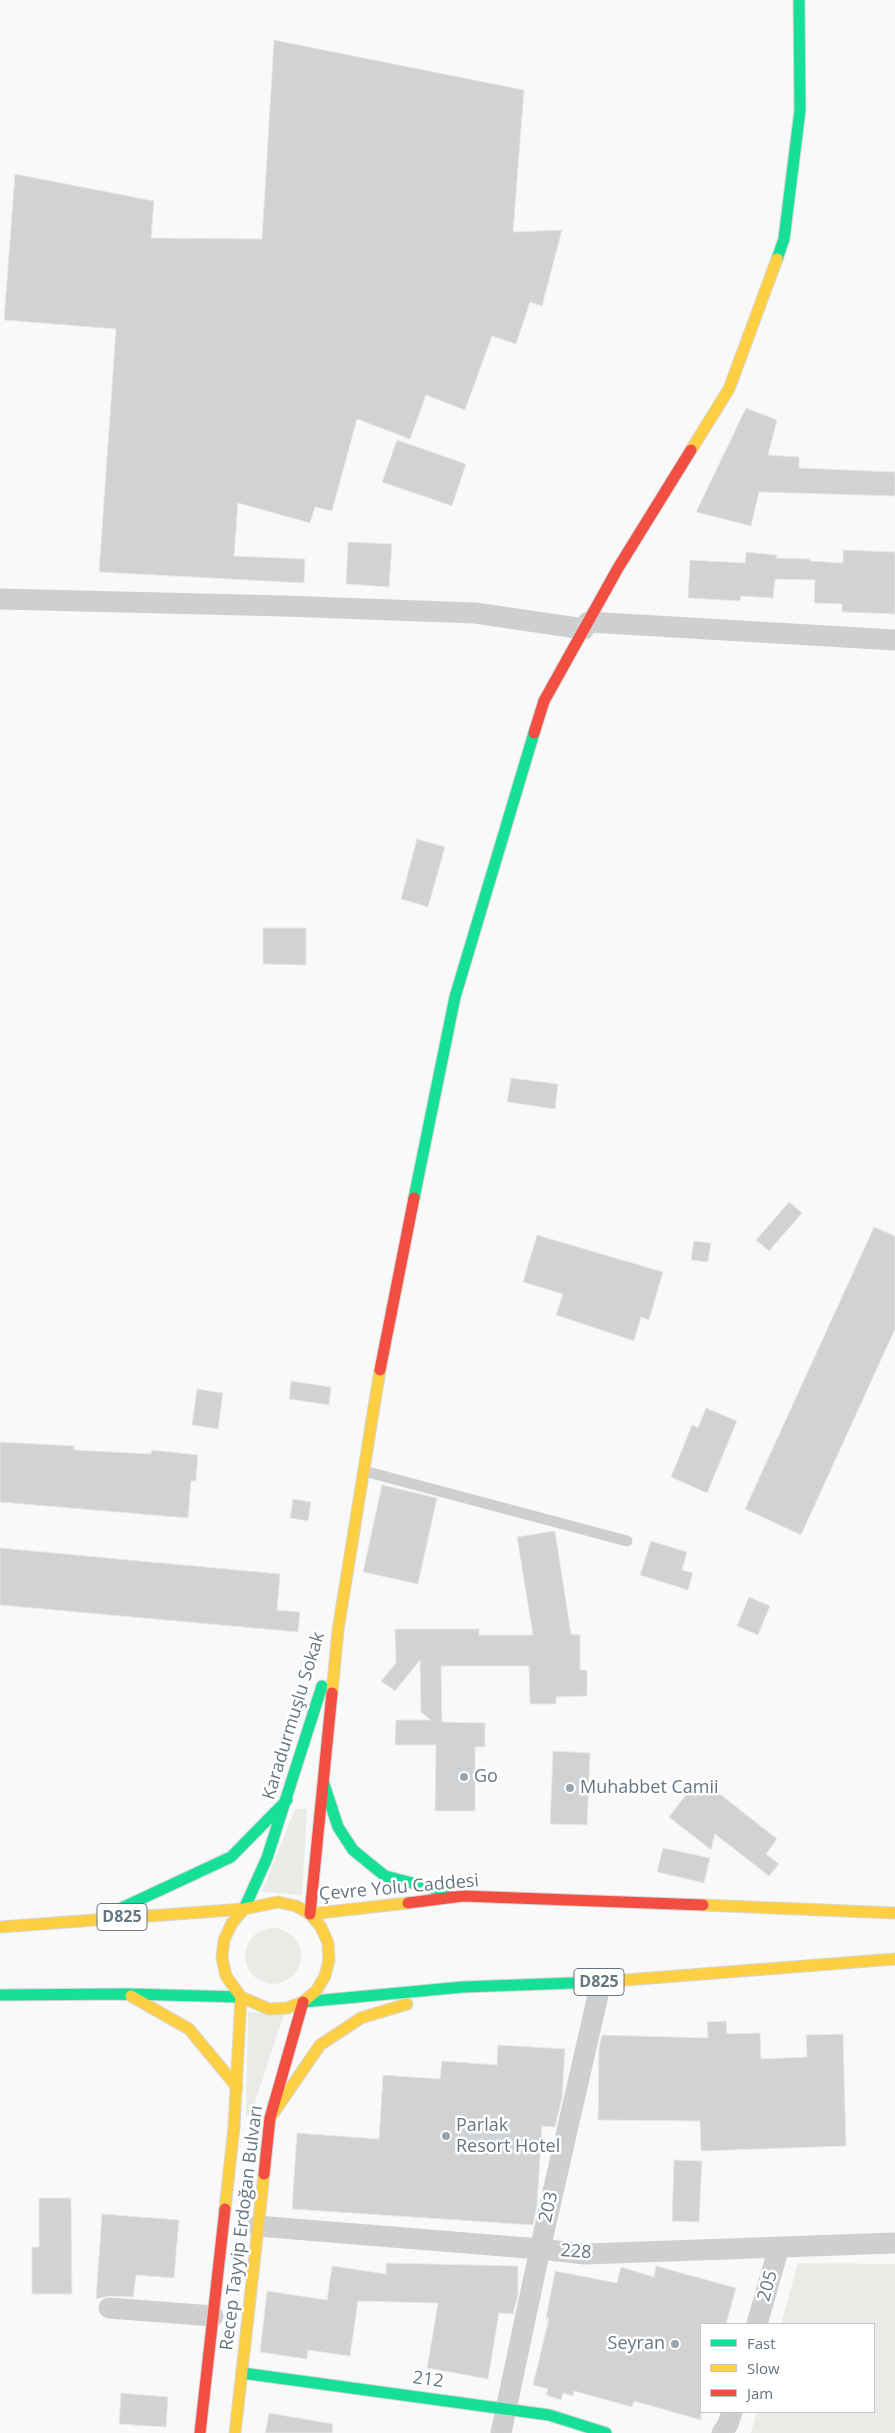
<!DOCTYPE html>
<meta charset="utf-8">
<style>
body{margin:0}
#map{position:relative;width:895px;height:2433px;overflow:hidden;background:#f9f9f9;font-family:"Open Sans",sans-serif}
canvas{display:block}
.legend{position:absolute;left:700px;top:2323px;width:175px;height:90px;box-sizing:border-box;background:#fff;border:1px solid #c1c8cd;margin:0;padding:6px 9px;list-style:none;font-size:15px;color:#657683}
.legend li{display:flex;align-items:center;gap:10px;height:25px}
.legend b{width:25px;border:1px solid #c1c8cd}
</style>
<div id="map">
<canvas width="895" height="2433"></canvas>
<ul class="legend">
<li><b style="height:6px;background:#16e098"></b>Fast</li>
<li><b style="height:6px;background:#ffcf43"></b>Slow</li>
<li><b style="height:6px;background:#f24e42"></b>Jam</li>
</ul>
</div>
<script>
const c = document.querySelector('canvas').getContext('2d');
c.lineJoin = 'round';
function fillPath(path, color) {
  c.fillStyle = color;
  c.fill(path, 'evenodd');
}
function toPath(rows) {
  const path = new Path2D();
  for (const r of rows) {
    if (r.length === 3) {
      path.moveTo(r[0] + r[2], r[1]);
      path.arc(r[0], r[1], r[2], 0, 2 * Math.PI);
      continue;
    }
    path.moveTo(r[0], r[1]);
    for (let i = 2; i < r.length; i += 2) path.lineTo(r[i], r[i + 1]);
  }
  return path;
}
function strokePath(path, color, width, dash) {
  c.strokeStyle = color;
  c.lineWidth = width;
  c.lineCap = dash ? 'butt' : 'round';
  c.setLineDash(dash || []);
  c.stroke(path);
}
function write(font, color, halo, rows, align = 'center') {
  c.font = font + ' "Open Sans",sans-serif';
  c.lineWidth = 5;
  c.setLineDash([]);
  c.textBaseline = 'middle';
  c.strokeStyle = halo;
  c.fillStyle = color;
  for (const [text, x, y, turn = 0] of rows) {
    c.save();
    c.translate(x, y);
    c.rotate((+turn || 0) * Math.PI / 180);
    c.textAlign = isNaN(turn) ? turn : align;
    if (halo) c.strokeText(text, 0, 0);
    c.fillText(text, 0, 0);
    c.restore();
  }
}
const green = toPath([
 [295,1809,307,1809,302,1895,262,1892],
 [273,1956,28],
 [248,2012,284,2014,251,2115,246,2115],
 [798,2263,895,2264,895,2433,751,2433,757,2412,874,2412,874,2324,781,2324]
]);
const building = toPath([
 [274,40,524,90,513,232,562,230,542,306,530,302,516,344,492,336,465,410,426,395,410,439,357,419,332,511,315,507,310,523,238,503,234,556,305,559,304,583,99,572,116,329,4,320,15,174,154,201,151,238,262,239,274,40],
 [746,408,777,420,768,455,799,457,799,468,895,472,895,496,759,492,751,526,696,512,746,408],
 [397,440,466,464,452,506,382,482,397,440],
 [348,542,392,544,389,587,346,584,348,542],
 [843,550,895,552,895,614,842,612,842,604,814,603,815,580,775,579,773,598,741,596,740,601,688,598,690,560,745,563,746,552,777,555,776,558,810,559,810,561,843,563,843,550],
 [417,839,445,847,428,907,401,899,417,839],
 [263,928,306,928,306,965,263,964,263,928],
 [511,1078,558,1084,555,1109,507,1102,511,1078],
 [789,1202,802,1213,769,1251,756,1240,789,1202],
 [874,1227,895,1236,895,1329,801,1535,745,1509,874,1227],
 [537,1235,663,1272,649,1320,641,1317,634,1341,556,1315,563,1294,523,1282,537,1235],
 [694,1241,711,1243,708,1262,691,1260,694,1241],
 [291,1381,331,1387,329,1405,289,1399,291,1381],
 [197,1389,223,1393,218,1429,192,1425,197,1389],
 [706,1408,737,1421,707,1493,671,1477,692,1425,698,1428,706,1408],
 [0,1442,74,1446,74,1450,151,1454,152,1450,198,1455,196,1481,191,1481,188,1518,0,1502,0,1442],
 [382,1485,437,1498,418,1584,363,1572,382,1485],
 [293,1499,311,1502,308,1521,290,1518,293,1499],
 [555,1531,571,1634,580,1635,580,1670,587,1670,587,1696,556,1697,556,1704,530,1704,529,1666,441,1666,442,1722,485,1723,485,1747,475,1747,475,1811,435,1811,436,1745,395,1745,396,1720,431,1720,421,1712,420,1660,395,1691,381,1681,396,1663,395,1629,479,1629,479,1635,533,1635,517,1537,555,1531],
 [651,1541,687,1552,682,1570,693,1573,688,1590,640,1575,651,1541],
 [0,1548,280,1574,277,1610,300,1612,298,1632,0,1605,0,1548],
 [749,1597,770,1606,758,1635,737,1626,749,1597],
 [553,1751,590,1753,587,1825,550,1824,553,1751],
 [706,1783,777,1839,766,1854,779,1864,769,1876,715,1834,711,1850,669,1817,692,1787,699,1792,706,1783],
 [663,1848,710,1858,704,1883,657,1872,663,1848],
 [726,2021,727,2034,760,2033,761,2059,807,2057,806,2035,843,2034,846,2146,701,2151,700,2121,598,2120,599,2048,602,2035,708,2038,707,2022,726,2021],
 [498,2045,565,2049,562,2098,555,2127,542,2126,537,2205,533,2225,292,2209,297,2133,379,2139,383,2075,440,2079,442,2061,497,2065,498,2045],
 [674,2160,702,2161,699,2222,672,2221,674,2160],
 [39,2198,71,2198,72,2294,32,2294,32,2247,39,2247,39,2198],
 [102,2214,179,2220,174,2278,136,2275,133,2297,109,2296,96,2299,102,2214],
 [386,2263,518,2266,518,2295,513,2314,499,2313,488,2379,427,2368,438,2303,358,2301,350,2356,308,2350,307,2359,260,2352,267,2291,327,2300,332,2266,386,2274,386,2263],
 [656,2266,736,2288,726,2324,701,2324,701,2420,634,2401,632,2407,574,2391,573,2396,563,2393,561,2400,546,2395,548,2389,533,2385,549,2318,546,2318,555,2271,617,2283,621,2267,654,2277,656,2266],
 [121,2393,168,2397,166,2427,119,2424,121,2393],
 [269,2413,333,2424,332,2433,265,2433,269,2413]
]);
const lane = toPath([
 [364,1471,627,1541]
]);
const street = toPath([
 [0,599,284,606,475,613,584,629],
 [588,622,895,640],
 [257,2226,540,2249,585,2254,895,2243],
 [109,2308,213,2316],
 [757,2324,779,2247],
 [501,2433,540,2249,601,1982],
 [722,2433,728,2424,732,2412]
]);
const fast = toPath([
 [777,259,784,239,800,110,799,0],
 [414,1198,455,997,534,733],
 [324,1784,338,1827,353,1850,385,1876,447,1892],
 [244,1909,267,1858,322,1686],
 [113,1912,231,1857,287,1800],
 [0,1995,128,1994,241,1997],
 [303,2002,463,1987,600,1982],
 [242,2373,549,2415,606,2433]
]);
const slow = toPath([
 [691,450,729,389,777,259],
 [332,1693,338,1630,380,1370],
 [703,1905,895,1913],
 [244,1909,232,1923,224,1940,222,1958,226,1976,241,1997,269,2009,287,2008,303,2002,316,1991,325,1976,329,1960,328,1943,321,1927,310,1914],
 [0,1927,244,1909,278,1902,296,1906,310,1914,408,1903],
 [600,1982,895,1959],
 [131,1996,189,2029,237,2087],
 [270,2118,320,2045,361,2018,407,2004],
 [225,2209,234,2127,241,1997],
 [235,2433,264,2174]
]);
const jam = toPath([
 [534,733,544,701,618,568,691,450],
 [380,1370,414,1198],
 [408,1903,463,1896,703,1905],
 [310,1914,332,1693],
 [264,2174,270,2118,303,2002],
 [200,2433,225,2209]
]);
const markers = [
 [464,1777,5,"#99a4ac"],
 [570,1788,5,"#99a4ac"],
 [446,2136,5,"#99a4ac"],
 [675,2344,5,"#99a4ac"]
];
const shields = [
 [122,1917,50],
 [599,1982,50]
];
const shieldNames = [
 ["D825",122,1917],
 ["D825",599,1982]
];
const streetNames = [
 ["Karadurmuşlu Sokak",294,1716,-73],
 ["Çevre Yolu Caddesi",399,1888,-5],
 ["203",549,2207,-77],
 ["Recep Tayyip Erdoğan Bulvarı",242,2228,-83],
 ["228",576,2252,4],
 ["205",768,2286,-74],
 ["212",428,2380,8]
];
const poiNames = [
 ["Go",474,1777],
 ["Muhabbet Camii",580,1788],
 ["Parlak",456,2126],
 ["Resort Hotel",456,2147],
 ["Seyran",665,2344,"right"]
];
fillPath(green, '#e8ebe6');
fillPath(building, '#d0d2d3');
strokePath(building, '#e8e8e8', 1);
strokePath(fast, '#d5d6d7', 13);
strokePath(slow, '#d5d6d7', 13);
strokePath(jam, '#d5d6d7', 13);
strokePath(lane, '#cecfd0', 11);
strokePath(street, '#cecfd0', 21);
strokePath(fast, '#16e098', 11);
strokePath(slow, '#ffcf43', 11);
strokePath(jam, '#f24e42', 11);
for (const [x, y, r, color] of markers) {
  const dot = new Path2D();
  dot.arc(x, y, r, 0, 2 * Math.PI);
  c.fillStyle = color;
  c.fill(dot);
  strokePath(dot, '#fff', 2);
}
for (const [x, y, w] of shields) {
  const box = new Path2D();
  box.roundRect(x - w / 2, y - 13.5, w, 27, 4);
  c.fillStyle = '#fff';
  c.fill(box);
  strokePath(box, '#657683', 1);
}
write('bold 16px', '#657683', null, shieldNames);
write('18px', '#657683', '#fff', streetNames);
write('18px', '#657683', '#fff', poiNames, 'left');
</script>
